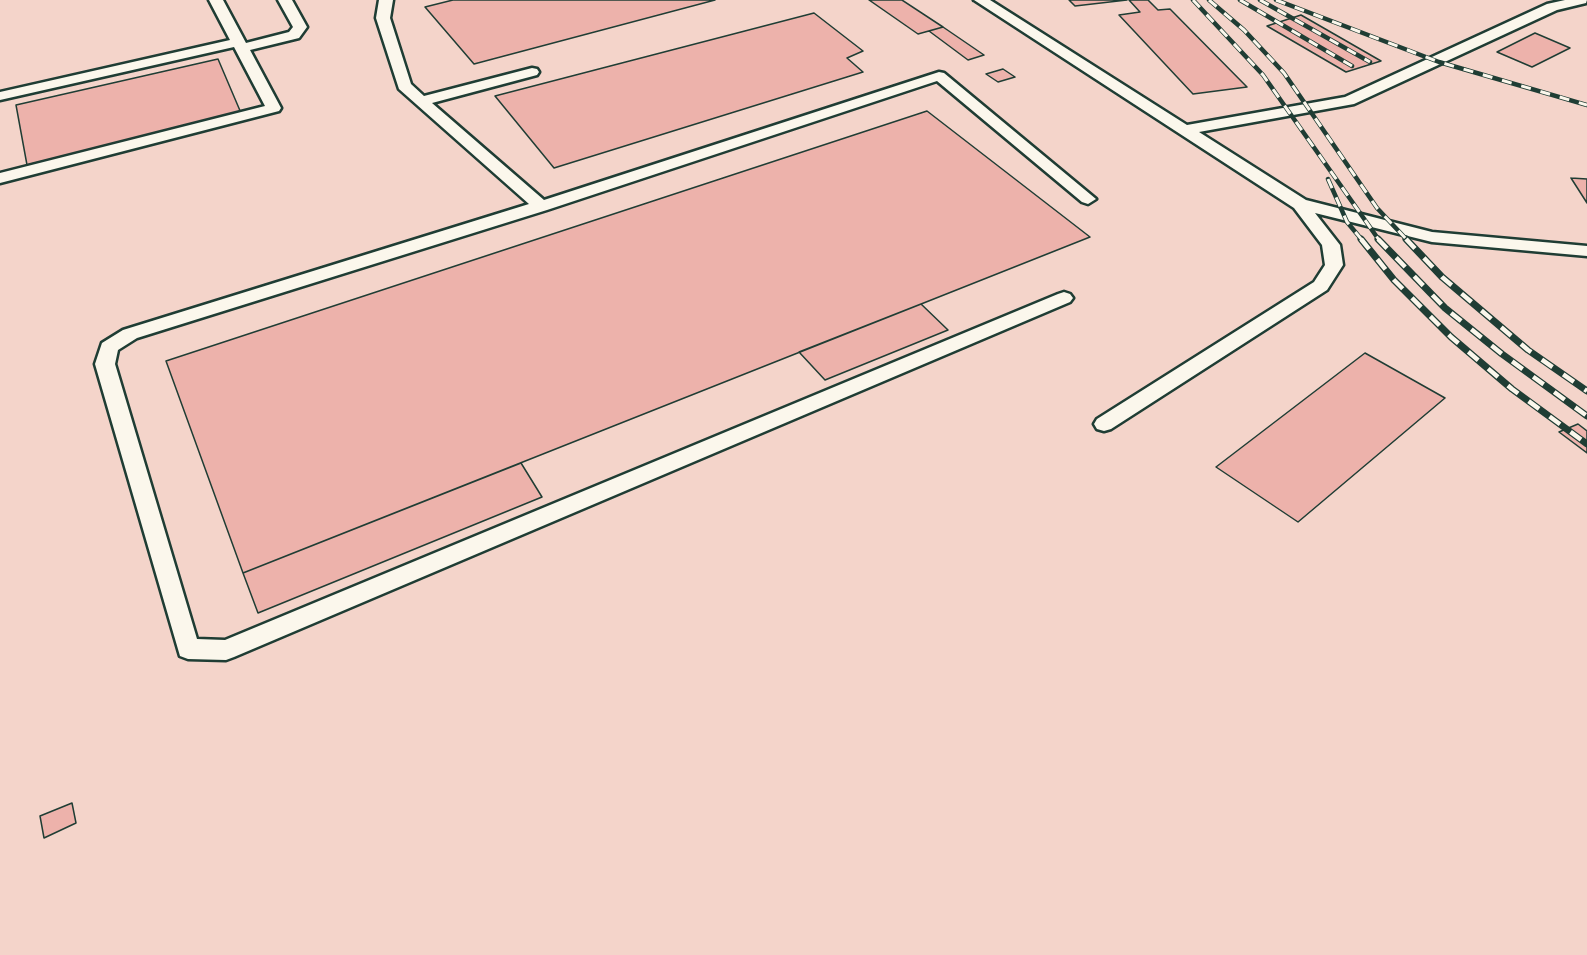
<!DOCTYPE html>
<style>
body{margin:0}
canvas{display:block;background:#f7e2d8}
</style>
<canvas width="1587" height="955"></canvas>
<script>
const c = document.querySelector('canvas').getContext('2d');
c.lineJoin = 'round';
function fillPath(path, color) {
  c.fillStyle = color;
  c.fill(path, 'evenodd');
}
function toPath(rows) {
  const path = new Path2D();
  for (const r of rows) {
    path.moveTo(r[0], r[1]);
    for (let i = 2; i < r.length; i += 2) path.lineTo(r[i], r[i + 1]);
  }
  return path;
}
function strokePath(path, color, width, dash) {
  c.strokeStyle = color;
  c.lineWidth = width;
  c.lineCap = dash ? 'butt' : 'round';
  c.setLineDash(dash || []);
  c.stroke(path);
}
const built = toPath([
 [0,0,1587,0,1587,955,0,955]
]);
const building = toPath([
 [453,0,715,0,474,64,425,7,453,0],
 [869,0,902,0,943,27,918,34,869,0],
 [1069,0,1127,0,1075,6,1069,0],
 [1129,0,1148,0,1158,10,1170,9,1247,87,1193,94,1119,15,1140,12,1129,0],
 [814,13,863,51,847,58,863,72,554,168,495,96,814,13],
 [1301,15,1381,61,1346,72,1267,26,1301,15],
 [943,27,984,55,968,60,929,31,943,27],
 [1535,33,1570,48,1532,67,1497,52,1535,33],
 [218,59,241,113,27,165,16,105,218,59],
 [1003,69,1015,77,998,82,986,74,1003,69],
 [927,111,1090,237,243,573,166,361,927,111],
 [1571,178,1587,179,1587,203,1571,178],
 [921,304,948,330,825,380,799,352,921,304],
 [1365,353,1445,398,1298,522,1216,467,1365,353],
 [1578,424,1587,431,1587,453,1559,432,1578,424],
 [521,463,542,497,258,613,243,573,521,463],
 [72,803,76,823,44,838,40,816,72,803]
]);
const service = toPath([
 [209,0,223,0,246,43,289,32,293,27,278,0,292,0,307,27,299,38,250,50,281,108,279,111,0,183,0,173,265,106,234,47,0,100,0,92,230,40,209,0],
 [379,0,393,0,390,18,411,84,424,96,532,68,537,69,539,72,537,75,432,103,544,200,939,72,944,73,1096,199,1088,204,1082,202,937,81,547,210,137,338,118,350,115,364,197,639,225,640,1058,294,1064,292,1070,294,1073,298,1070,302,234,657,226,660,188,659,180,656,95,364,102,343,123,330,529,204,399,89,376,18,379,0],
 [974,0,990,0,1187,125,1345,97,1547,4,1565,0,1587,0,1586,3,1557,10,1354,104,1199,132,1306,200,1432,232,1587,246,1587,256,1432,242,1315,213,1340,245,1343,265,1327,290,1111,429,1104,431,1097,429,1094,424,1097,419,1314,282,1325,265,1322,245,1294,208,974,0]
]);
const railFar1 = toPath([
 [1193,0,1263,75,1379,240],
 [1209,0,1244,30,1284,73,1377,208,1407,240],
 [1240,0,1352,66],
 [1260,0,1370,62],
 [1276,0,1439,62,1587,105],
 [1328,179,1347,222,1362,240]
]);
const rail = toPath([
 [1361,239,1394,280,1451,337,1512,389,1587,444],
 [1378,239,1445,308,1502,354,1587,416],
 [1406,239,1442,277,1528,350,1587,391]
]);
fillPath(built, '#f4d4ca');
fillPath(building, '#edb2ab');
strokePath(building, '#1f3d34', 1.5);
strokePath(service, '#1f3d34', 5);
fillPath(service, '#fbf7ec');
strokePath(railFar1, '#1f3d34', 4.5);
strokePath(rail, '#1f3d34', 7);
strokePath(railFar1, '#fbf7ec', 3, [10]);
strokePath(rail, '#fbf7ec', 4.5, [13]);
</script>
